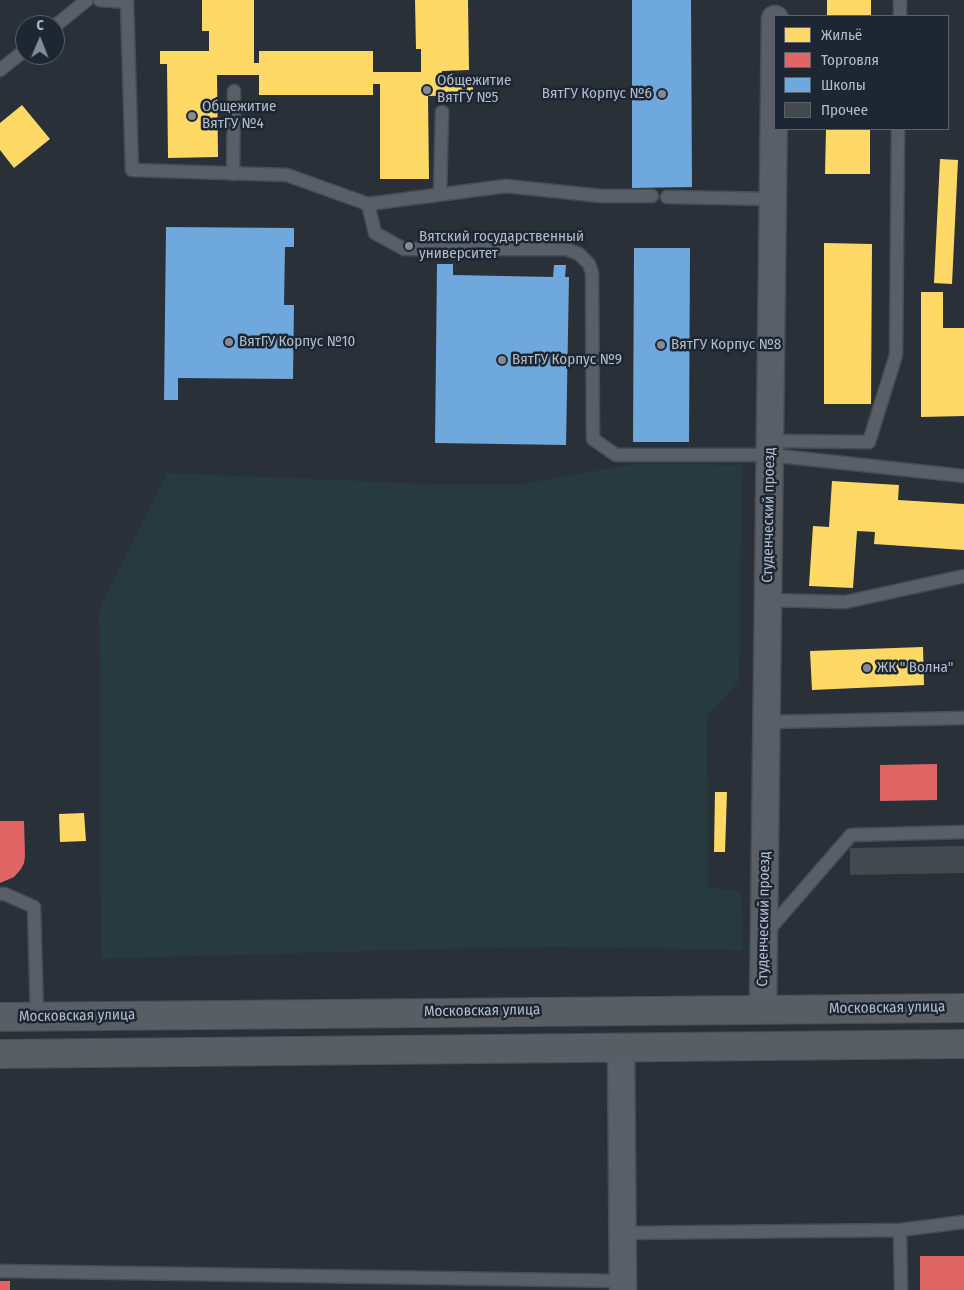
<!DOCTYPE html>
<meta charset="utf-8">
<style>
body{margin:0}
#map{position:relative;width:964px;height:1290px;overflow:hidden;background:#2a3038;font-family:"Fira Sans Condensed",sans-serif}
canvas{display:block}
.legend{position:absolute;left:774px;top:15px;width:175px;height:115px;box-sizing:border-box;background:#1d2633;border:1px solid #59626f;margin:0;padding:6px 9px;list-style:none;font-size:15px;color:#b4bcc9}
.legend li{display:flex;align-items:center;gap:10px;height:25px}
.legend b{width:25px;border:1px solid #59626f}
.north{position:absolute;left:15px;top:15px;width:50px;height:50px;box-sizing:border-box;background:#1d2633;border:1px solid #59626f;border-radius:50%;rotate:1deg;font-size:14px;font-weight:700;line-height:20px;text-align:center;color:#b4bcc9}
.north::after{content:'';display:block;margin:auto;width:18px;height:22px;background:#848b96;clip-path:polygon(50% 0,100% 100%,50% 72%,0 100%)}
</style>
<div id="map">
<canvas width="964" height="1290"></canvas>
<ul class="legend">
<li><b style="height:14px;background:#ffd966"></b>Жильё</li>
<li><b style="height:14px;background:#e06666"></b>Торговля</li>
<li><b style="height:14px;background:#6fa8dc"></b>Школы</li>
<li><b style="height:14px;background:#444950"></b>Прочее</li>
</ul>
<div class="north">С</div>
</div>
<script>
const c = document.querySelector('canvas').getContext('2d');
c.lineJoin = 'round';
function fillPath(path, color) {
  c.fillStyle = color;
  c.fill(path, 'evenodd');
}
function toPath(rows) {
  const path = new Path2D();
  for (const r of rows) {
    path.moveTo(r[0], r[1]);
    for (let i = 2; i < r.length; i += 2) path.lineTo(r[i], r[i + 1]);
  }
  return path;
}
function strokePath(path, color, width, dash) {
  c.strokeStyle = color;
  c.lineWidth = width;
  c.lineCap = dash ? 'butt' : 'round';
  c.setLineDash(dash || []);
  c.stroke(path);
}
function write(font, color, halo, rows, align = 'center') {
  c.font = font + ' "Fira Sans Condensed",sans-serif';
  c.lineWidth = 5;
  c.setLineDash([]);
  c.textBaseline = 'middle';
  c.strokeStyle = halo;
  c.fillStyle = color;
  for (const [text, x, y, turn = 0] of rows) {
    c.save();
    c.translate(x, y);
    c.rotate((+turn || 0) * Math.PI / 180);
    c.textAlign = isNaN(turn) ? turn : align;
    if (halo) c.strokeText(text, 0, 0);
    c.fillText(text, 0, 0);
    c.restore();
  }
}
const green = toPath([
 [634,464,742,465,739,681,707,716,708,888,741,891,743,950,553,947,402,950,101,959,99,610,167,473,433,484,522,484]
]);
const homes = toPath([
 [202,0,254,0,254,63,259,63,259,51,373,51,373,72,421,72,421,49,416,49,415,0,468,0,469,70,442,71,442,84,473,84,473,95,428,96,429,179,380,179,380,84,373,84,373,95,259,95,259,75,217,75,218,157,168,158,167,64,160,64,160,51,209,51,209,31,202,31],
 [827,0,871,0,871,16,827,16],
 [22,105,50,139,14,168,0,150,0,123],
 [826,129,870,129,870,174,825,174],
 [940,159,958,160,952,284,934,283],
 [824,243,872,244,871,404,824,404],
 [921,292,943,292,943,328,964,328,964,416,921,417],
 [832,481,899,485,898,500,964,504,964,550,874,544,875,532,857,531,853,588,809,586,813,526,829,527],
 [923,647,924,685,812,690,810,651],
 [715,792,727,792,725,852,714,852],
 [84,813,86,841,60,842,59,814]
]);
const shops = toPath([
 [937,764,937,800,880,801,880,765],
 [0,821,24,821,25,856,24,863,21,869,14,877,0,883],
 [920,1256,964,1256,964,1290,920,1290],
 [0,1281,10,1281,10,1290,0,1290]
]);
const schools = toPath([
 [632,0,691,0,692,187,632,188],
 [166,227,294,228,294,247,285,247,284,305,294,305,293,379,178,378,178,400,164,400],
 [634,248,690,248,689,442,633,442],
 [437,264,453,264,453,275,553,277,554,265,566,265,565,277,569,277,566,445,435,443]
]);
const building = toPath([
 [964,846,964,873,850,875,850,848]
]);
const lane = toPath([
 [100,0,127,2,132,170,287,175,368,204,506,186,601,196,652,196],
 [900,16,900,0],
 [55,26,87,0],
 [0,70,25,50],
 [233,174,234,91],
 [440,194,442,112],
 [667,197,773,199],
 [368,204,375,233,404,249,566,249,579,254,589,264,592,273,593,439,616,455,770,455,964,476],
 [770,441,869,442,896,355,898,129],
 [769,600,845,602,964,576],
 [767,722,964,718],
 [0,894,5,894,34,907,37,1016],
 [766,933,851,835,964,832],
 [900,1230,964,1222],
 [622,1233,900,1230,901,1290],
 [0,1271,623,1281]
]);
const street = toPath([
 [763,1010,775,19],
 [621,1047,623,1290]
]);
const secondary = toPath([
 [0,1017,964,1008],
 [0,1054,964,1044]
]);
const markers = [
 [427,90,5,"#848b96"],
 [662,94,5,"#848b96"],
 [192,116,5,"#848b96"],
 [409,246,5,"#848b96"],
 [229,342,5,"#848b96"],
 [661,345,5,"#848b96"],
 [502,360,5,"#848b96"],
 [867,668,5,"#848b96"]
];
const poiNames = [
 ["Общежитие",437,81],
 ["ВятГУ №5",437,98],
 ["ВятГУ Корпус №6",652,94,"right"],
 ["Общежитие",202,107],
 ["ВятГУ №4",202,124],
 ["Вятский государственный",419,237],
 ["университет",419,254],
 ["ВятГУ Корпус №10",239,342],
 ["ВятГУ Корпус №8",671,345],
 ["ВятГУ Корпус №9",512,360],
 ["ЖК \" Волна\"",877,668]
];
const streetNames = [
 ["Студенческий проезд",769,515,-89],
 ["Студенческий проезд",764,919,-89],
 ["Московская улица",887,1008,-1],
 ["Московская улица",482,1011,-1],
 ["Московская улица",77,1016,-1]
];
fillPath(green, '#273a3e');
fillPath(homes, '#ffd966');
fillPath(shops, '#e06666');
fillPath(schools, '#6fa8dc');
fillPath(building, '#444950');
strokePath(lane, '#484c53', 15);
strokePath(street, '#484c53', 29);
strokePath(secondary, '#484c53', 30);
strokePath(lane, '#5a5e66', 12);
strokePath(street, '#5a5e66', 26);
strokePath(secondary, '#595d64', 28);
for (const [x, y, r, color] of markers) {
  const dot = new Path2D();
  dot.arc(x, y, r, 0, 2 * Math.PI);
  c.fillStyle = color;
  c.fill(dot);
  strokePath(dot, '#1d2633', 2);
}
write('15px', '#b4bcc9', '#1d2633', poiNames, 'left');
write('15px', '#b4bcc9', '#1d2633', streetNames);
</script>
